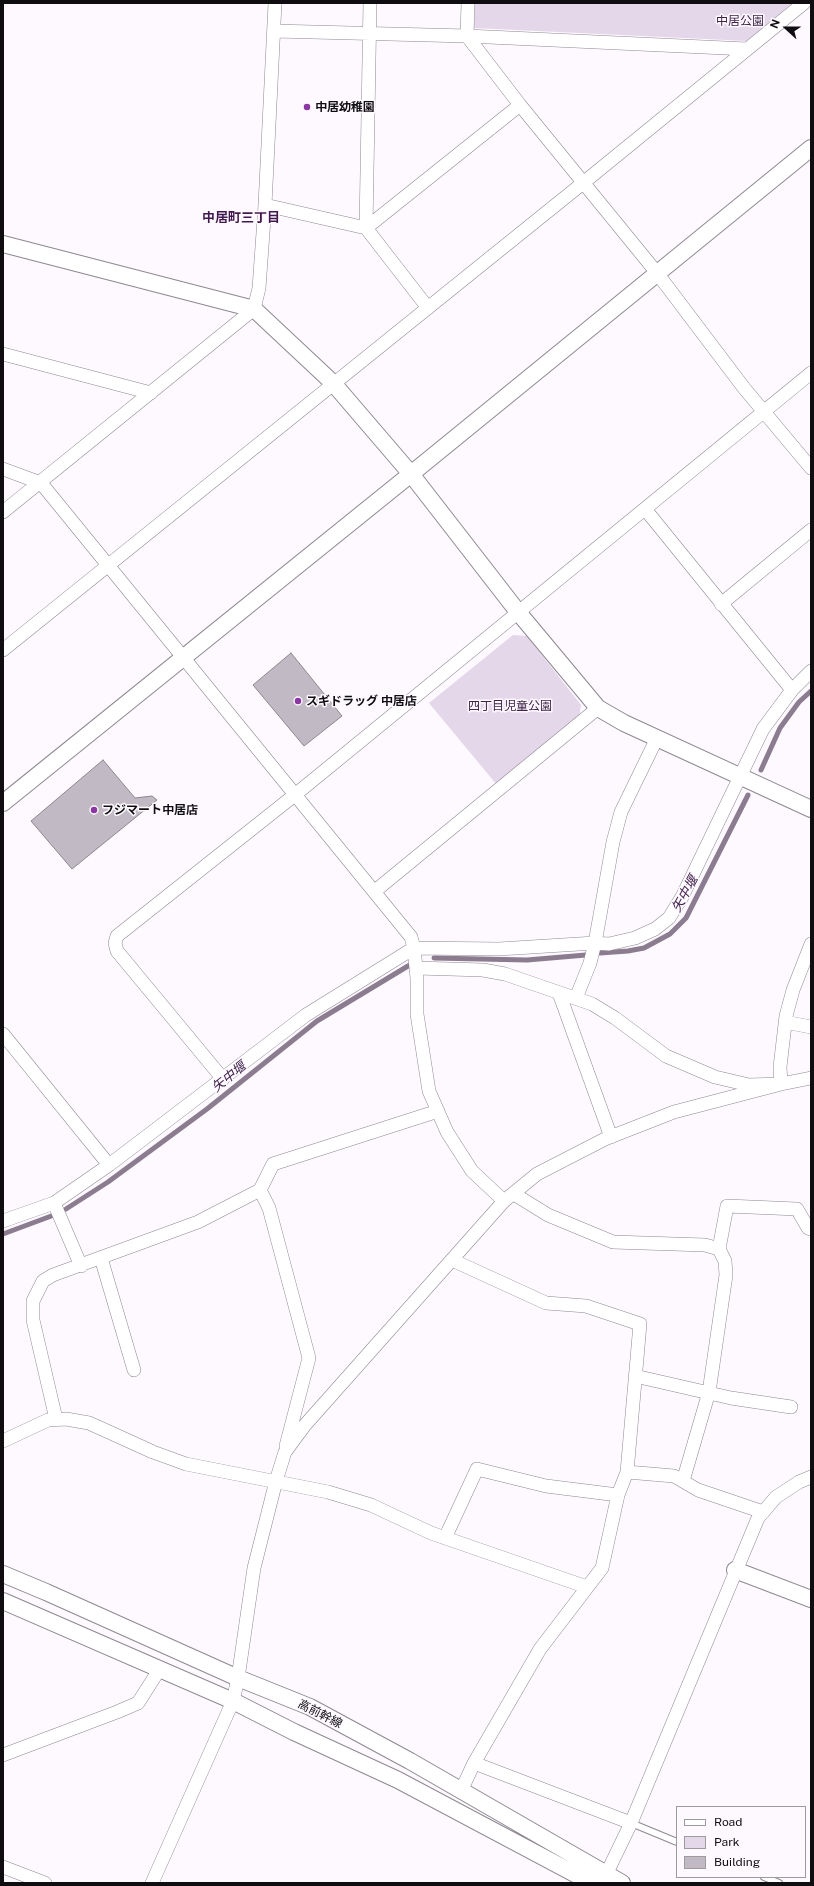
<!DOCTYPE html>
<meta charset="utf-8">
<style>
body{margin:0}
#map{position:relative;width:814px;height:1886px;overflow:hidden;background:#fdf9ff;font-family:"Public Sans",sans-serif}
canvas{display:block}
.frame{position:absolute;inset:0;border:4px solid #0f0d10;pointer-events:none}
.legend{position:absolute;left:676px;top:1806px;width:130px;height:72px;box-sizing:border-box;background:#fdf9ff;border:1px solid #9e9b9f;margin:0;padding:5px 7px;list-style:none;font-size:12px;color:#0f0d10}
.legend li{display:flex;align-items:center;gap:8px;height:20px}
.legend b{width:20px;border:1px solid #9e9b9f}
.north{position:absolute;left:766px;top:8px;width:40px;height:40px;-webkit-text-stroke:3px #fdf9ff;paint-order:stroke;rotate:291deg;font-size:11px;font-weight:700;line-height:16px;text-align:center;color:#0f0d10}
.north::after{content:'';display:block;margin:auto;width:14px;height:18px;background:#0f0d10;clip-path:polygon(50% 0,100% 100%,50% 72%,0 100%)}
</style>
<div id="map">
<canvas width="814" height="1886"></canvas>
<div class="frame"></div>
<ul class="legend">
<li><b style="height:5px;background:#fff"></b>Road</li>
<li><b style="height:11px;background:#e5d7ea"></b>Park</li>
<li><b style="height:11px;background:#c1bac4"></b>Building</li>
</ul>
<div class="north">N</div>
</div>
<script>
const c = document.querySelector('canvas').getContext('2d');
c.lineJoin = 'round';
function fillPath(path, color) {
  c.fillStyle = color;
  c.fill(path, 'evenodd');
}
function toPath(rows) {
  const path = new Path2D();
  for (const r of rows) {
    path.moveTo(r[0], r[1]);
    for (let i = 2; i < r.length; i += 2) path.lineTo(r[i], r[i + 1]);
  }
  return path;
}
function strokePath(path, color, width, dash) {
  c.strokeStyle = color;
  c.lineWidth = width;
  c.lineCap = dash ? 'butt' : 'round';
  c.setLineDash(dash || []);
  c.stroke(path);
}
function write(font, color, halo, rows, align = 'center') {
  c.font = font + ' "Public Sans","Noto Sans JP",sans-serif';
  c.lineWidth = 3;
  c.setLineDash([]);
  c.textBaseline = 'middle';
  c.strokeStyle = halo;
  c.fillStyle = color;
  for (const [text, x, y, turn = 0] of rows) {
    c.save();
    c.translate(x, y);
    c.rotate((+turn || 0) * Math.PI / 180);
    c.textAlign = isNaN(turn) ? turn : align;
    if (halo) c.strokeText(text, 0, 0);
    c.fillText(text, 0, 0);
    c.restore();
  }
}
const green = toPath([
 [475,3,793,3,747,41,474,28],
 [513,635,527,636,581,705,579,718,497,785,429,703]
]);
const stream = toPath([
 [761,770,780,728,799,702,811,691],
 [600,953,628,951,644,948,670,934,686,918,748,795],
 [434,958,527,960,586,955],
 [66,1209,108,1182,207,1109,317,1021,408,966],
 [3,1234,54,1215]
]);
const building = toPath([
 [291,653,342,716,304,746,253,685,291,653],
 [103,760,135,798,152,796,157,800,72,869,31,821,103,760]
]);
const service = toPath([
 [631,1823,677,1842],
 [764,1877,779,1883]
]);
const minor = toPath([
 [370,3,366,228,428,308],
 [468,3,467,36,520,105,657,273,744,388,811,468],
 [274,31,467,36,747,49],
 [265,205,366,228,520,105],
 [3,354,151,393],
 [3,469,41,483,411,937,414,948,417,978,417,1014,429,1091,447,1132,472,1171,504,1201],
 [645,509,792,690],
 [3,512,254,309,259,288,265,205,275,3],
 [721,604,811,530],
 [3,650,583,183,804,3],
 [375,891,598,708],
 [416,968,483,970,505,974,592,1004,615,1018,666,1056,715,1077,749,1085,781,1084,780,1067,786,1016,793,990,811,944],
 [559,993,611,1137],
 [576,998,590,963,595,943,613,842,621,812,657,738],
 [785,1022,811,1027],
 [3,1034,109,1165],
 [223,1079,117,951,115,943,117,936,296,794,811,373],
 [514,1194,548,1215,613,1242,705,1245,719,1249,725,1261,726,1275,709,1392,683,1481],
 [54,1203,81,1266],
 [3,1221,54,1203,109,1165,306,1015,414,948,499,949,595,943,609,944,635,938,655,929,669,918,682,897,763,729,792,690,811,671],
 [719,1249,727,1206,797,1209,808,1228,811,1229],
 [101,1258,134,1370],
 [452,1260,546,1303,586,1306,640,1324,627,1472,618,1495,602,1568,540,1649,474,1763,461,1791],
 [635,1376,731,1398,791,1407],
 [56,1419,33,1320,33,1301,43,1281,53,1275,198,1222,260,1190],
 [3,1441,48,1420,66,1419,89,1423,153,1452,186,1464,328,1492,371,1505,431,1533,587,1587],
 [286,1446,309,1358,269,1208,260,1190,273,1164,438,1111],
 [627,1472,674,1476,698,1490,763,1512],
 [445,1538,477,1469,546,1486,618,1495],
 [3,1755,117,1712,138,1703,159,1670],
 [474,1763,631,1823],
 [3,1867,45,1883],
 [152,1883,233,1701,238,1678,254,1568,276,1481,285,1452,305,1425,504,1201,537,1174,605,1139,674,1112,781,1084,811,1078],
 [602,1883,631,1823,758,1518,776,1497,799,1482,811,1477]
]);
const tertiary = toPath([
 [3,244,254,309,333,383,411,474,518,612,598,708,624,723,811,809],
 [3,803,411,474,811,148],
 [735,1570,811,1599],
 [3,1574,46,1592,238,1678,310,1707,410,1761,622,1883],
 [3,1601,233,1701,294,1732,398,1780,592,1883]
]);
const markers = [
 [307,107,4,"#8a36a3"],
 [298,701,4,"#8a36a3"],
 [94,810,4,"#8a36a3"]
];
const parkNames = [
 ["中居公園",740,21],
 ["四丁目児童公園",510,706]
];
const poiNames = [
 ["中居幼稚園",315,107],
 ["スギドラッグ 中居店",306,701],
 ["フジマート中居店",102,810]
];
const streetNames = [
 ["高前幹線",320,1714,27]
];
const neighbourhoodNames = [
 ["中居町三丁目",241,218]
];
const waterNames = [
 ["矢中堰",685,894,-61],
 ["矢中堰",229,1077,-39]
];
fillPath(green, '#e5d7ea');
strokePath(stream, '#8b7c90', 5);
fillPath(building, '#c1bac4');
strokePath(building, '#8c868f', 1);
strokePath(service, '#8f8891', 8);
strokePath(minor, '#8f8891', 14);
strokePath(tertiary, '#8f8891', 18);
strokePath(service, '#fff', 6);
strokePath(minor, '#fff', 13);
strokePath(tertiary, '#fff', 16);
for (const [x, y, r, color] of markers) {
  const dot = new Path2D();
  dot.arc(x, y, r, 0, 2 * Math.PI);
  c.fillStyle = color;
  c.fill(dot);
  strokePath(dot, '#fdf9ff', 1.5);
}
write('12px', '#3f2248', '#fdf9ff', parkNames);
write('bold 12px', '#0f0d10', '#fdf9ff', poiNames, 'left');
write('12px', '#0f0d10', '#fdf9ff', streetNames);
write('bold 13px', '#40184d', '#fdf9ff', neighbourhoodNames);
write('italic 13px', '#41234a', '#fdf9ff', waterNames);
</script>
